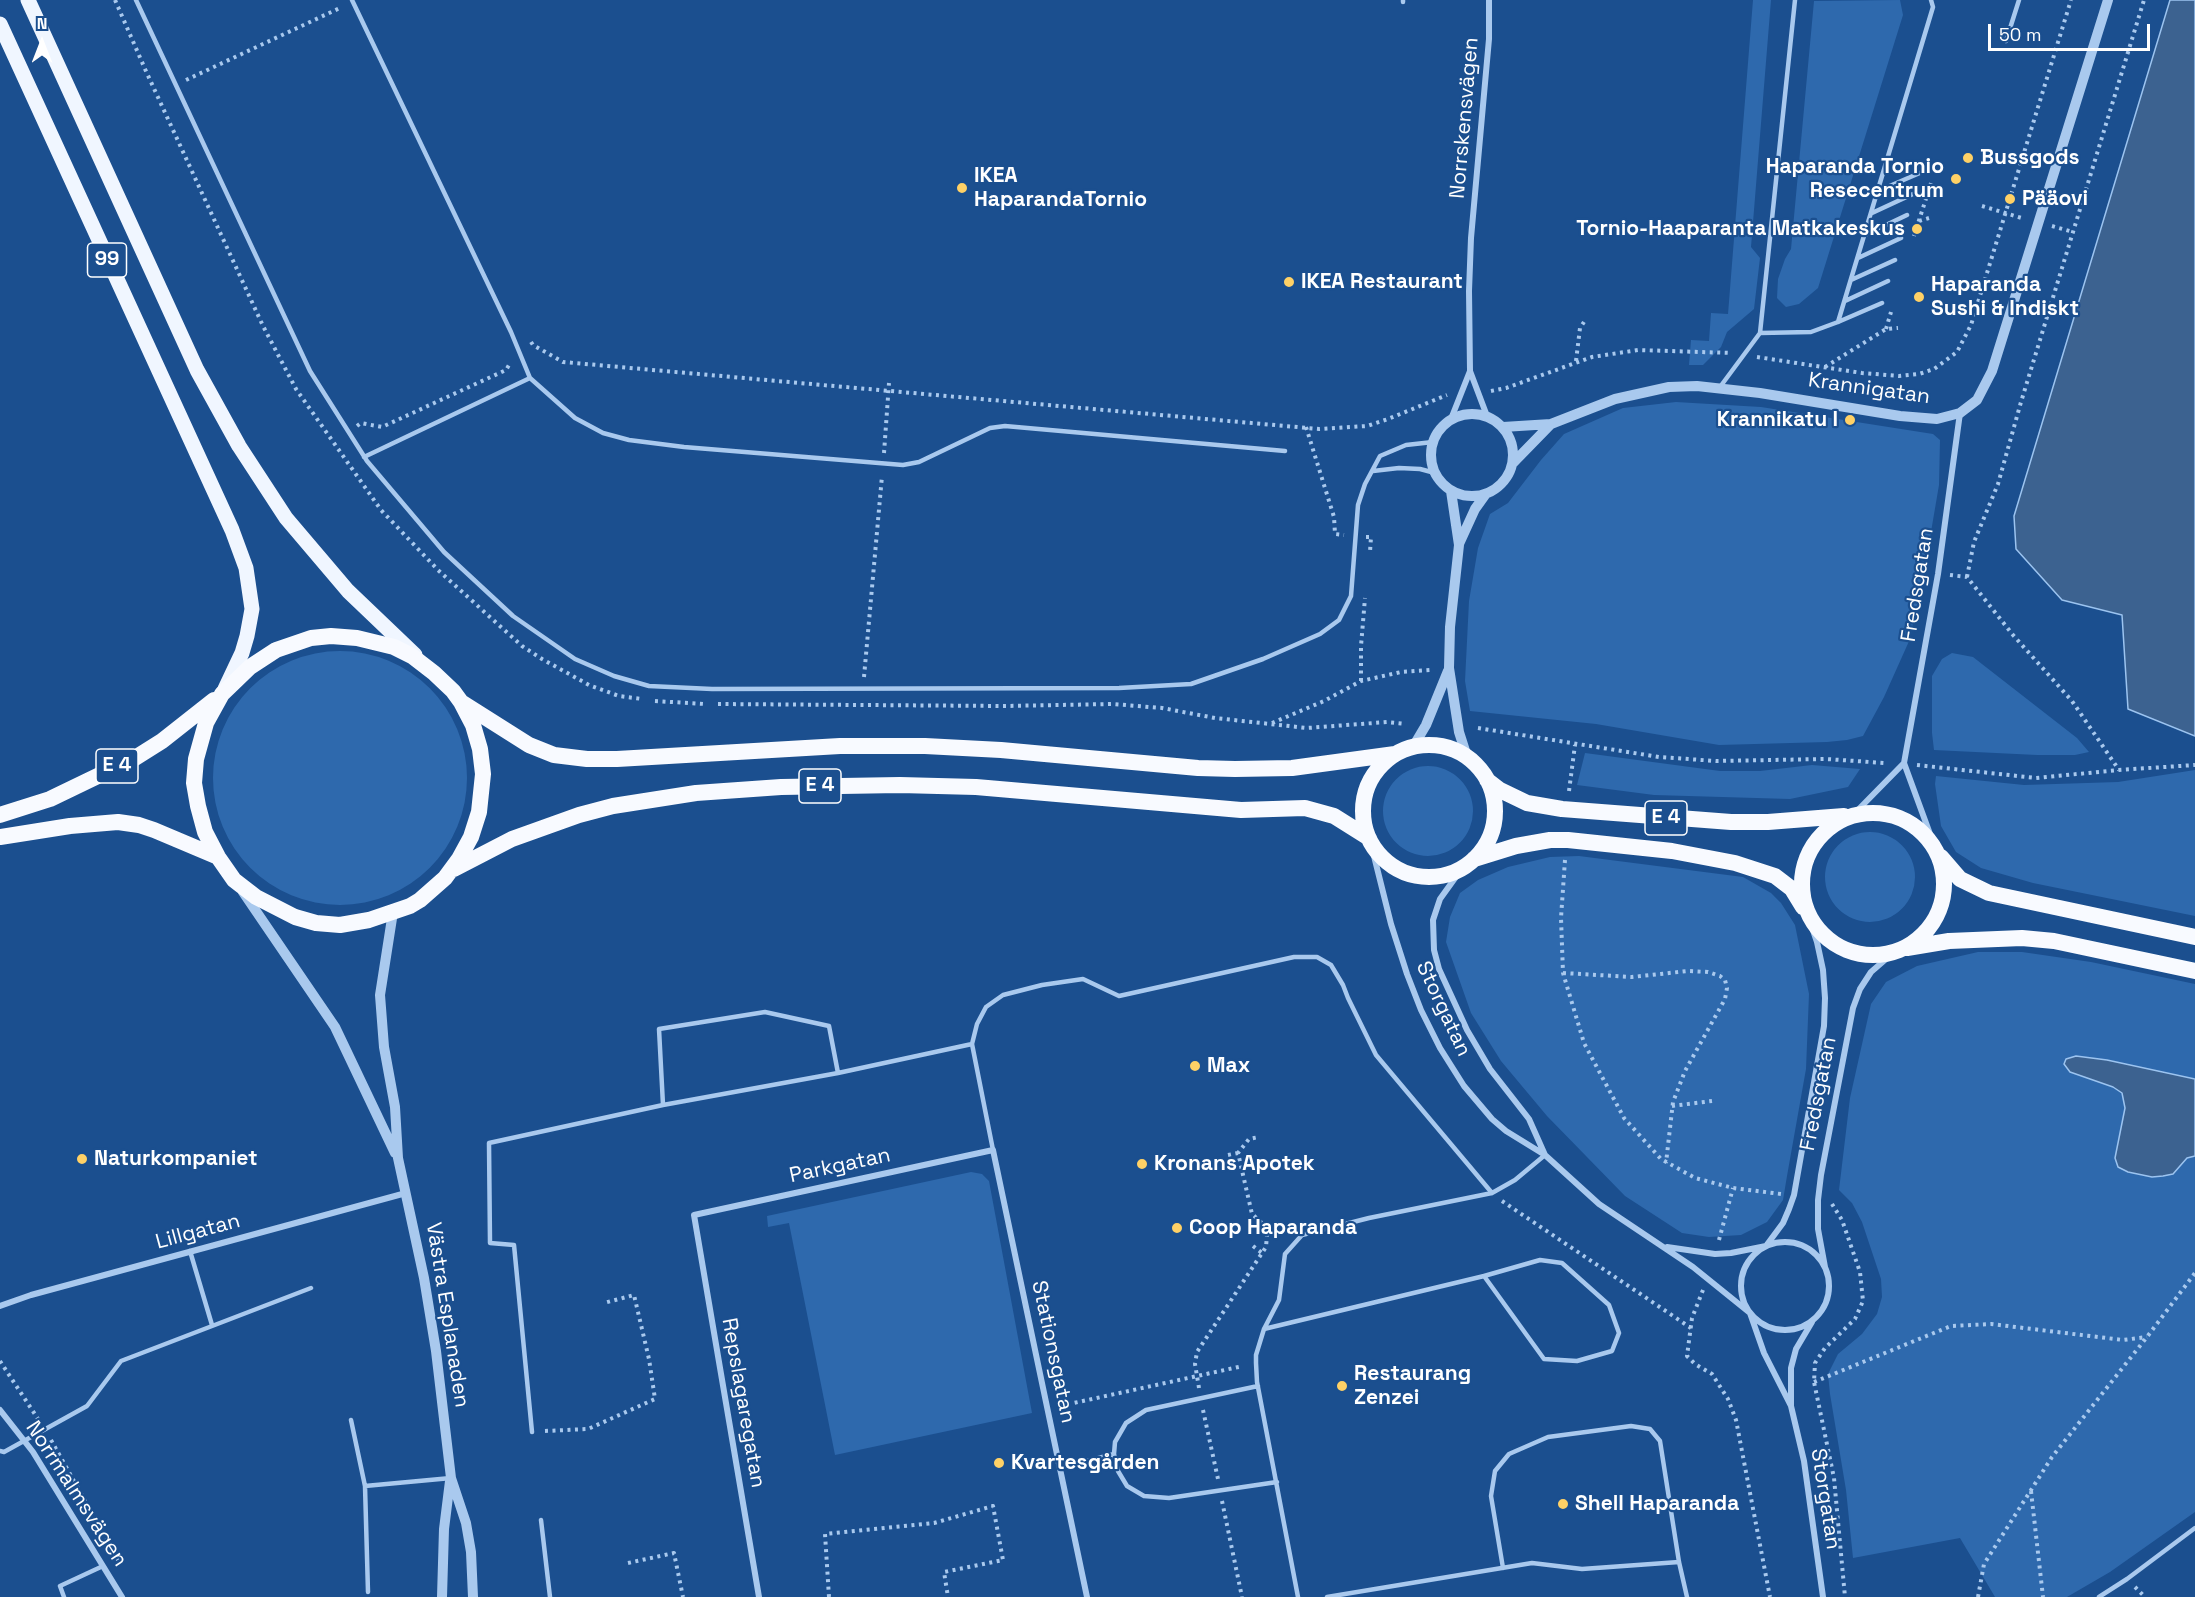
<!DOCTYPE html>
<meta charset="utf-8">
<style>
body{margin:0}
#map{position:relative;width:2195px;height:1597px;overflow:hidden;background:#1b4f8f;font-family:"Space Grotesk",sans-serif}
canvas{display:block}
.north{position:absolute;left:12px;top:12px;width:60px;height:60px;-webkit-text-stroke:4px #1b4f8f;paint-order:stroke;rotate:0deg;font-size:16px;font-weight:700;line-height:24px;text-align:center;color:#fff}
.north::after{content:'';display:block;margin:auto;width:21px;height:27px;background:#fff;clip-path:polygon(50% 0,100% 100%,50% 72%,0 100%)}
.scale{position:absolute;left:1988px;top:24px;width:162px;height:27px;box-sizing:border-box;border:3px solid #fff;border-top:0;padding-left:8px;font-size:18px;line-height:21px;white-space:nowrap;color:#fff;-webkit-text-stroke:4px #1b4f8f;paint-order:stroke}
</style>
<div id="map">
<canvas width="2195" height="1597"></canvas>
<div class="north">N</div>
<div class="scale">50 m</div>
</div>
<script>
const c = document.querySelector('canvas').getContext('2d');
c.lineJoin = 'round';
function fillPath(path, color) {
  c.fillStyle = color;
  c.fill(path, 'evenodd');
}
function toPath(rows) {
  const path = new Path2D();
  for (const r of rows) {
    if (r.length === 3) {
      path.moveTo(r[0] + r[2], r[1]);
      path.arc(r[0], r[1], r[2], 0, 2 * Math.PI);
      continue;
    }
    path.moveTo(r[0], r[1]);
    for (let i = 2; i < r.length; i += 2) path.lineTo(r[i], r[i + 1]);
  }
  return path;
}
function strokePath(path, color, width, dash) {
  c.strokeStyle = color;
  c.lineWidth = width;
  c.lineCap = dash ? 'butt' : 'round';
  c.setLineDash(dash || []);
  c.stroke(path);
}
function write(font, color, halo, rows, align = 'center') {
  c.font = font + ' "Space Grotesk",sans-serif';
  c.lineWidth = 4.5;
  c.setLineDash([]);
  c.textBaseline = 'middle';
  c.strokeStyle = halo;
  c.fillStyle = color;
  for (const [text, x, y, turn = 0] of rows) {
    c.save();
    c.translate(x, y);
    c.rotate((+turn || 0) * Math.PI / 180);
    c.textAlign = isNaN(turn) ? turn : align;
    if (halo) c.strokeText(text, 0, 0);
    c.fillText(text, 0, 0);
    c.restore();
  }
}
const green = toPath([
 [1753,0,1771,0,1751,247,1760,258,1754,309,1727,332,1721,347,1703,365,1689,365,1691,340,1709,341,1711,313,1728,314],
 [1900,0,1903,15,1818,288,1799,304,1786,307,1777,298,1778,279,1785,259,1791,249,1814,1],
 [1676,402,1761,407,1933,434,1940,440,1939,485,1925,567,1910,639,1884,697,1863,736,1847,740,1827,742,1719,745,1596,724,1470,711,1465,681,1469,601,1478,548,1490,514,1508,503,1541,460,1564,434,1623,408],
 [340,778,127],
 [1952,653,1973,657,2077,738,2089,752,2075,755,2037,755,1934,750,1932,733,1932,676,1942,659],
 [1585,753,1720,771,1760,771,1812,765,1860,769,1848,787,1790,799,1654,795,1577,785],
 [1428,811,45],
 [2195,770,2195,916,2033,883,1981,868,1956,852,1941,826,1935,784,1936,776,2024,785,2118,782],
 [1870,877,45],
 [1579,856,1743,877,1771,893,1781,903,1795,925,1809,994,1806,1069,1787,1176,1783,1200,1767,1222,1741,1235,1709,1237,1682,1233,1625,1196,1547,1116,1501,1061,1471,1013,1446,942,1450,917,1460,893,1478,880,1508,867,1550,857],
 [1978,952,2022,952,2091,962,2195,984,2195,1512,2110,1572,2067,1597,1995,1597,1960,1538,1853,1558,1846,1490,1830,1394,1828,1374,1838,1354,1862,1334,1877,1314,1882,1297,1881,1279,1862,1222,1852,1203,1839,1190,1850,1098,1871,1004,1886,982,1917,966],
 [971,1172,982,1174,989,1181,1032,1413,835,1455,789,1223,768,1227,767,1216]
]);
const water = toPath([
 [2170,0,2195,0,2195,736,2128,709,2122,615,2062,600,2016,549,2014,516,2170,0],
 [2076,1056,2107,1060,2195,1079,2195,1156,2187,1158,2173,1174,2163,1176,2152,1177,2128,1172,2118,1167,2115,1158,2125,1108,2122,1093,2113,1087,2070,1072,2064,1064,2066,1059,2076,1056]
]);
const path = toPath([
 [115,0,145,69,263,326,296,389,381,510,438,570,522,646,542,659,589,685,619,696,642,699],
 [186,80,342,7],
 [1982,206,2025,219],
 [1919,221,1929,218],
 [2052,226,2073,232],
 [1914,236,1932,180],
 [1886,329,1891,312],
 [531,342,533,345,563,362,1319,429,1367,426,1388,419,1447,395],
 [1757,357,1862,373,1899,376,1919,374,1934,369,1957,352,1971,325,2071,0],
 [1576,361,1580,328,1584,322],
 [1825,367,1886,329,1898,328],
 [1491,391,1506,388,1592,357,1638,350,1732,353],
 [357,426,361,423,382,427,506,370,509,365,508,362],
 [1306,427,1334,517,1335,534,1344,535],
 [884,453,889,383],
 [1366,537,1371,537,1370,552],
 [1950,575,1967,577,2013,635,2072,701,2119,770],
 [1967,577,1974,542,1998,484,2021,402,2144,0],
 [864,677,882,476],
 [1361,681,1361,646,1365,598],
 [655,701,705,704],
 [718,704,1005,706,1113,704,1162,708,1215,718,1307,728,1387,722,1406,724],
 [1272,723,1324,701,1361,681,1401,672,1431,670],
 [1478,728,1659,757,1716,761,1826,759,1885,763],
 [1917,765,2036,778,2119,770,2195,765],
 [1569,791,1575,745],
 [1565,860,1561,918,1563,973,1584,1043,1624,1118,1661,1159,1695,1178,1733,1188,1781,1194],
 [1563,973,1632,977,1688,971,1708,972,1720,976,1725,980,1727,988,1725,999,1685,1071,1673,1102,1666,1163],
 [1672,1106,1712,1101],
 [1228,1155,1238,1153],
 [1502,1201,1691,1328],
 [1832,1204,1842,1220,1860,1272,1863,1301,1855,1319,1825,1348,1815,1363,1814,1382,1834,1478,1845,1597],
 [1719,1240,1733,1188],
 [1253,1246,1262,1253],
 [1703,1290,1692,1318,1687,1356,1695,1364,1712,1374,1728,1399,1736,1420,1770,1597],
 [0,1361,38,1419],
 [1814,1382,1951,1326,1991,1324,2123,1340,2147,1337],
 [1199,1388,1195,1364,1197,1352,1266,1247,1267,1235,1263,1224,1252,1214,1238,1153,1249,1139,1259,1137],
 [1060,1406,1243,1366],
 [1203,1410,1218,1479],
 [545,1431,588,1429,655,1399,649,1359,634,1295,604,1303],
 [51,1440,118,1560],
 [2031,1491,2043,1597],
 [1222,1501,1242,1597],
 [628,1563,674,1553,683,1597],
 [2135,1587,2145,1597],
 [829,1597,825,1534,934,1523,993,1506,1003,1560,944,1572,948,1597],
 [1978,1597,1984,1564,2052,1457,2147,1337,2195,1273]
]);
const service = toPath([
 [136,0,310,371,367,461,444,552,513,616,575,659,614,676,649,686,712,689,1119,688,1191,684,1263,659,1320,634,1339,620,1351,596,1358,505,1365,484,1380,456,1406,445,1433,442],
 [352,0,511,332,530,378],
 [1403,2,1403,0],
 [2006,41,2019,0],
 [1878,191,1922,172],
 [1872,213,1913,194],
 [1865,235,1907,215],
 [1858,258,1901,238],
 [1851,280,1895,260],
 [1845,301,1888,281],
 [1838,322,1933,7,1931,0],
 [1760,333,1811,332,1838,322,1882,303],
 [1720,387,1760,333,1795,0],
 [364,457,530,378,575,418,603,433,629,440,684,447,903,465,919,462,990,428,1005,426,1285,451],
 [1373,471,1399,468,1420,469,1435,473],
 [663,1105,659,1029,765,1012,829,1026,838,1073],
 [993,1150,972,1044,977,1024,986,1007,1003,995,1042,985,1083,979,1119,996,1294,957,1317,957,1331,965,1343,985,1348,998,1376,1055,1492,1193],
 [190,1251,212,1325],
 [1264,1329,1484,1276,1544,1359,1577,1361,1612,1351,1619,1333,1609,1305,1562,1263,1540,1260,1484,1276],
 [1258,1386,1146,1410,1126,1423,1115,1442,1114,1454,1118,1471,1127,1486,1144,1496,1169,1498,1277,1482],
 [351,1420,365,1486,451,1478],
 [532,1432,514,1245,490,1243,489,1143,663,1105,838,1073,972,1044],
 [0,1451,4,1452,87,1406,121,1361,311,1288],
 [1060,1468,1114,1454],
 [365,1486,368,1592],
 [541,1520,550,1597],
 [1503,1568,1491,1496,1495,1471,1509,1454,1548,1437,1631,1426,1650,1429,1660,1441,1679,1562,1687,1597],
 [64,1597,60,1586,103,1566],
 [1298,1597,1257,1382,1256,1363,1256,1355,1264,1329,1279,1300,1285,1254,1302,1235,1369,1218,1492,1193,1515,1180,1545,1155],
 [1327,1597,1532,1563,1582,1569,1679,1562],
 [2099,1597,2127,1579,2195,1528]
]);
const minor = toPath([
 [1470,371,1487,416],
 [1451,419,1470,371,1469,291,1471,238,1489,39,1489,0],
 [1904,763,1938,574,1960,413],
 [1853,815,1904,763,1937,853],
 [1370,840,1391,924,1407,974,1421,1010,1440,1048,1464,1086,1492,1119,1506,1131,1545,1155,1599,1204,1693,1267,1750,1313,1764,1353,1791,1406],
 [1463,867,1440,899,1433,920,1434,950,1439,969,1467,1030,1490,1069,1529,1119,1545,1155],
 [1785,1286,44],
 [1667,1247,1715,1254,1731,1253,1766,1246,1783,1223,1789,1209,1794,1195,1824,1026,1825,998,1823,970,1817,942,1808,916],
 [1825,1267,1818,1229,1818,1200,1821,1175,1853,1008,1860,989,1871,972,1886,959,1904,949],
 [0,1306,31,1295,406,1193],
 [1812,1322,1796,1349,1791,1368,1791,1406,1804,1461,1823,1597],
 [0,1410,33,1452,122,1597],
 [759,1597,694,1215,993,1150,1087,1597]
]);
const tertiary = toPath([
 [1472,455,41],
 [1503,427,1551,424,1615,399,1669,387,1697,386,1760,393,1900,416,1937,419,1960,413,1977,400,1992,371,2108,0],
 [1513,463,1551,424],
 [1451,491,1459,545,1450,627,1449,668,1459,732,1467,757],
 [1459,544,1475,509,1485,495],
 [1413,747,1426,725,1448,671],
 [243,892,335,1027,395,1153],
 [393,912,380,995,384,1047,395,1107,398,1158,424,1278,436,1351,451,1478,466,1523,471,1552,473,1597],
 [442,1597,444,1529,450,1481]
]);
const primary = toPath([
 [28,0,197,370,239,446,286,518,348,591,415,655],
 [0,24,232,530,246,568,252,609,247,636,242,653,225,689]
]);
const trunk = toPath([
 [461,702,473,725,480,749,483,774,479,812,471,837,459,859,445,878,420,900,410,906,369,920,340,925,316,923,295,917,256,897,234,880,218,857,205,832,198,806,194,783,196,759,206,723,222,694,250,667,276,650,311,638,331,636,357,638,394,647,412,656,434,673,453,691,461,702,529,745,554,755,587,759,617,759,840,746,925,746,1001,750,1198,768,1235,769,1292,768,1395,754],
 [1429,811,66],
 [1487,780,1500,790,1527,803,1562,809,1731,822,1768,822,1844,816],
 [1873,884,71],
 [0,815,50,799,135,758,162,741,214,700],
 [0,837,70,826,118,822,139,825,154,830,218,857],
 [1941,857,1960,879,1989,893,2195,937],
 [1474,859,1516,846,1550,840,1568,840,1672,851,1735,863,1775,876,1792,889,1803,907],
 [454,869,512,839,579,815,613,806,696,793,781,787,900,785,976,787,1241,810,1305,808,1334,816,1369,838],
 [1907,948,1949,941,2022,938,2054,941,2195,971]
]);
const markers = [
 [1968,158,6,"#ffd166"],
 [1956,179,6,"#ffd166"],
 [962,188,6,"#ffd166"],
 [2010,199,6,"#ffd166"],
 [1917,229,6,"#ffd166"],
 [1289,282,6,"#ffd166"],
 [1919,297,6,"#ffd166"],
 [1850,420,6,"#ffd166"],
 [1195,1066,6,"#ffd166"],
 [82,1159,6,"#ffd166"],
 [1142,1164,6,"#ffd166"],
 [1177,1228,6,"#ffd166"],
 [1342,1386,6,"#ffd166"],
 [999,1463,6,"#ffd166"],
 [1563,1504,6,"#ffd166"]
];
const shields = [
 [107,260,39],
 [117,766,42],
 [820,786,42],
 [1666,818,42]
];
const shieldNames = [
 ["99",107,260],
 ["E 4",117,766],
 ["E 4",820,786],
 ["E 4",1666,818]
];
const streetNames = [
 ["Norrskensvägen",1465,118,-85],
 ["Krannigatan",1869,389,8],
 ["Fredsgatan",1918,585,-81],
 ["Storgatan",1443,1009,65],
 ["Fredsgatan",1819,1094,-79],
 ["Parkgatan",840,1166,-12],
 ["Lillgatan",198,1232,-15],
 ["Västra Esplanaden",447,1315,81],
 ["Stationsgatan",1053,1352,78],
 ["Repslagaregatan",743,1403,80],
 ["Norrmalmsvägen",76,1494,57],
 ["Storgatan",1825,1499,81]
];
const poiNames = [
 ["Bussgods",1980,158],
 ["Haparanda Tornio",1944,167,"right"],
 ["Resecentrum",1944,191,"right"],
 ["IKEA",974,176],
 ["HaparandaTornio",974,200],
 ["Pääovi",2022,199],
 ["Tornio-Haaparanta Matkakeskus",1905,229,"right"],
 ["IKEA Restaurant",1301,282],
 ["Haparanda",1931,285],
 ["Sushi & Indiskt",1931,309],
 ["Krannikatu I",1838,420,"right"],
 ["Max",1207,1066],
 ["Naturkompaniet",94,1159],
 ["Kronans Apotek",1154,1164],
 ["Coop Haparanda",1189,1228],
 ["Restaurang",1354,1374],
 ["Zenzei",1354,1398],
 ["Kvartesgården",1011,1463],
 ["Shell Haparanda",1575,1504]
];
fillPath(green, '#2e69ad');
fillPath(water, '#3c6290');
strokePath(water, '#9cc4f0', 1.5);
strokePath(path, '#a9c9ee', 4, [3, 4.5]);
strokePath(service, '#a9c9ee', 4.5);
strokePath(minor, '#a9c9ee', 6);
strokePath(tertiary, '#a9c9ee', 10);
strokePath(primary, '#f0f6ff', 15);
strokePath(trunk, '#f8faff', 16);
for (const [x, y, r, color] of markers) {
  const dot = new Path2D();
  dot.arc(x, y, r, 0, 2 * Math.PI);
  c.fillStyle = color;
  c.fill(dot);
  strokePath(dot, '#1b4f8f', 2);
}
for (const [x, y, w] of shields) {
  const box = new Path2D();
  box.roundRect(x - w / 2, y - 17, w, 34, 4.5);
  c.fillStyle = '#1b4f8f';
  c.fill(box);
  strokePath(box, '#fff', 1.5);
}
write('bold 20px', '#fff', null, shieldNames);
write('21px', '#fff', '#1b4f8f', streetNames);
write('bold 21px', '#fff', '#1b4f8f', poiNames, 'left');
</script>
